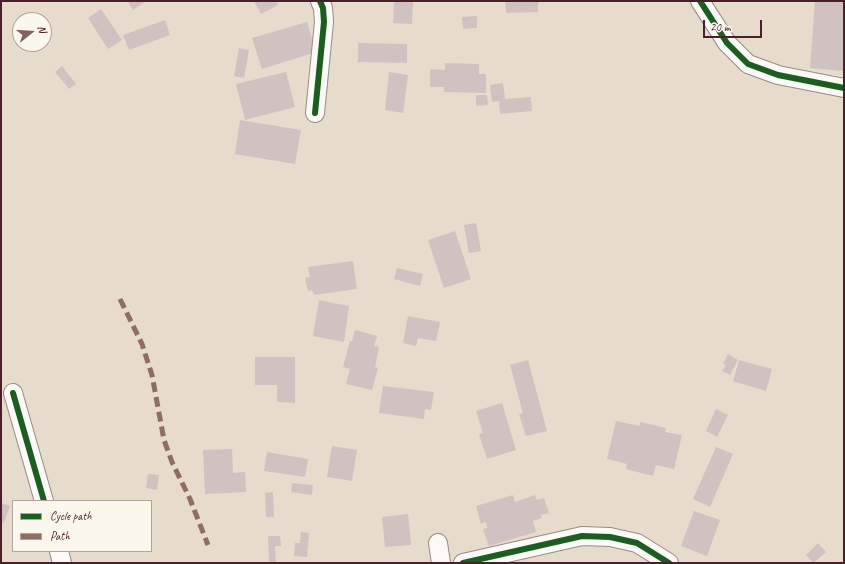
<!DOCTYPE html>
<style>
body{margin:0}
#map{position:relative;width:845px;height:564px;overflow:hidden;background:#e7dbcb;font-family:Caveat,sans-serif}
canvas{display:block}
.frame{position:absolute;inset:0;border:2px solid #4a1f2b;pointer-events:none}
.legend{position:absolute;left:12px;top:500px;width:140px;height:52px;box-sizing:border-box;background:#fbf7ec;border:1px solid #b4a19f;margin:0;padding:5px 7px;list-style:none;font-size:12px;color:#4a1f2b}
.legend li{display:flex;align-items:center;gap:8px;height:20px}
.legend b{width:20px;border:1px solid #b4a19f}
.north{position:absolute;left:12px;top:12px;width:40px;height:40px;box-sizing:border-box;background:#fbf7ec;border:1px solid #b4a19f;border-radius:50%;rotate:73deg;font-size:11px;font-weight:700;line-height:16px;text-align:center;color:#4a1f2b}
.north::after{content:'';display:block;margin:auto;width:14px;height:18px;background:#816163;clip-path:polygon(50% 0,100% 100%,50% 72%,0 100%)}
.scale{position:absolute;left:703px;top:20px;width:59px;height:18px;box-sizing:border-box;border:2px solid #4a1f2b;border-top:0;padding-left:5px;font-size:12px;line-height:14px;white-space:nowrap;color:#4a1f2b;-webkit-text-stroke:3px #fbf7ec;paint-order:stroke}
</style>
<div id="map">
<canvas width="845" height="564"></canvas>
<div class="frame"></div>
<ul class="legend">
<li><b style="height:5px;background:#1b5e20"></b>Cycle path</li>
<li><b style="height:5px;background:#8d6e63"></b>Path</li>
</ul>
<div class="north">N</div>
<div class="scale">20 m</div>
</div>
<script>
const c = document.querySelector('canvas').getContext('2d');
c.lineJoin = 'round';
function fillPath(path, color) {
  c.fillStyle = color;
  c.fill(path, 'evenodd');
}
function toPath(rows) {
  const path = new Path2D();
  for (const r of rows) {
    path.moveTo(r[0], r[1]);
    for (let i = 2; i < r.length; i += 2) path.lineTo(r[i], r[i + 1]);
  }
  return path;
}
function strokePath(path, color, width, dash) {
  c.strokeStyle = color;
  c.lineWidth = width;
  c.lineCap = dash ? 'butt' : 'round';
  c.setLineDash(dash || []);
  c.stroke(path);
}
const building = toPath([
 [127,1,146,1,133,10],
 [254,1,276,1,278,5,261,14],
 [394,1,413,1,412,24,393,23],
 [505,1,538,1,538,12,506,13],
 [815,1,844,1,844,71,810,68],
 [101,9,122,40,108,49,88,18],
 [477,16,477,28,463,29,462,17],
 [165,20,170,35,129,50,123,35],
 [307,22,316,52,262,69,252,38],
 [358,43,407,44,407,63,358,62],
 [239,48,249,50,244,78,234,76],
 [445,63,479,64,479,74,486,74,486,93,444,92,444,87,430,87,430,69,445,70],
 [62,66,76,84,69,89,55,72],
 [286,72,295,107,245,120,236,84],
 [389,72,408,75,403,113,385,110],
 [503,83,505,99,531,97,532,111,500,114,499,101,492,102,490,85],
 [476,95,487,95,488,105,476,106],
 [240,120,301,130,295,164,235,154],
 [476,223,481,251,469,253,464,225],
 [455,231,471,279,444,288,428,240],
 [353,261,357,289,314,295,312,290,308,291,305,278,310,277,308,267],
 [397,268,423,274,420,286,394,279],
 [319,300,349,306,344,342,313,336],
 [408,316,440,322,436,341,418,338,416,346,403,343],
 [355,330,377,336,374,346,379,347,375,367,378,368,372,390,346,384,350,369,343,367,350,341,352,341],
 [728,354,738,360,730,375,722,371,726,365,723,364],
 [255,357,295,357,295,403,277,402,277,385,255,385],
 [528,360,547,431,526,436,519,414,523,413,510,365],
 [739,360,772,369,766,391,733,381],
 [383,386,434,392,431,410,425,409,424,419,379,413],
 [502,403,516,450,487,459,479,434,483,433,476,411],
 [716,409,728,415,717,437,706,431],
 [616,421,640,426,640,422,666,428,665,432,682,435,674,469,656,465,653,476,626,469,627,464,607,459],
 [332,446,357,450,352,481,327,477],
 [716,447,733,454,710,507,693,499],
 [232,449,233,473,245,472,246,492,205,494,203,450],
 [267,452,308,459,305,477,264,471],
 [148,474,159,475,157,490,146,488],
 [292,483,313,485,312,495,291,492],
 [273,492,274,517,266,517,265,493],
 [513,495,515,502,535,495,537,500,544,498,549,513,541,515,542,518,533,521,536,532,489,546,483,529,487,528,486,522,481,524,476,506],
 [1,503,10,506,4,523,1,522],
 [694,511,720,520,707,556,681,546],
 [408,514,411,545,385,547,382,517],
 [301,532,309,533,307,557,294,556,295,543,300,543],
 [268,536,280,536,281,546,275,546,276,562,269,562],
 [818,543,826,552,813,563,806,555]
]);
const minor = toPath([
 [700,1,727,43,748,64,778,75,844,88],
 [315,113,324,22,323,8,320,1],
 [13,393,44,501],
 [438,543,441,563],
 [59,551,62,563],
 [463,563,582,536,610,537,637,543,669,563]
]);
const quiet = toPath([
 [120,299,142,344,152,375,164,440,172,462,190,499,208,545]
]);
const cycleway = toPath([
 [700,1,727,43,748,64,778,75,844,88],
 [315,113,324,22,323,8,320,1],
 [13,393,44,501],
 [463,563,582,536,610,537,637,543,669,563]
]);
fillPath(building, '#d0c2c1');
strokePath(minor, '#978b84', 20);
strokePath(minor, '#fbfaf7', 18);
strokePath(quiet, '#8d6e63', 5, [10, 5]);
strokePath(cycleway, '#1b5e20', 6);
</script>
